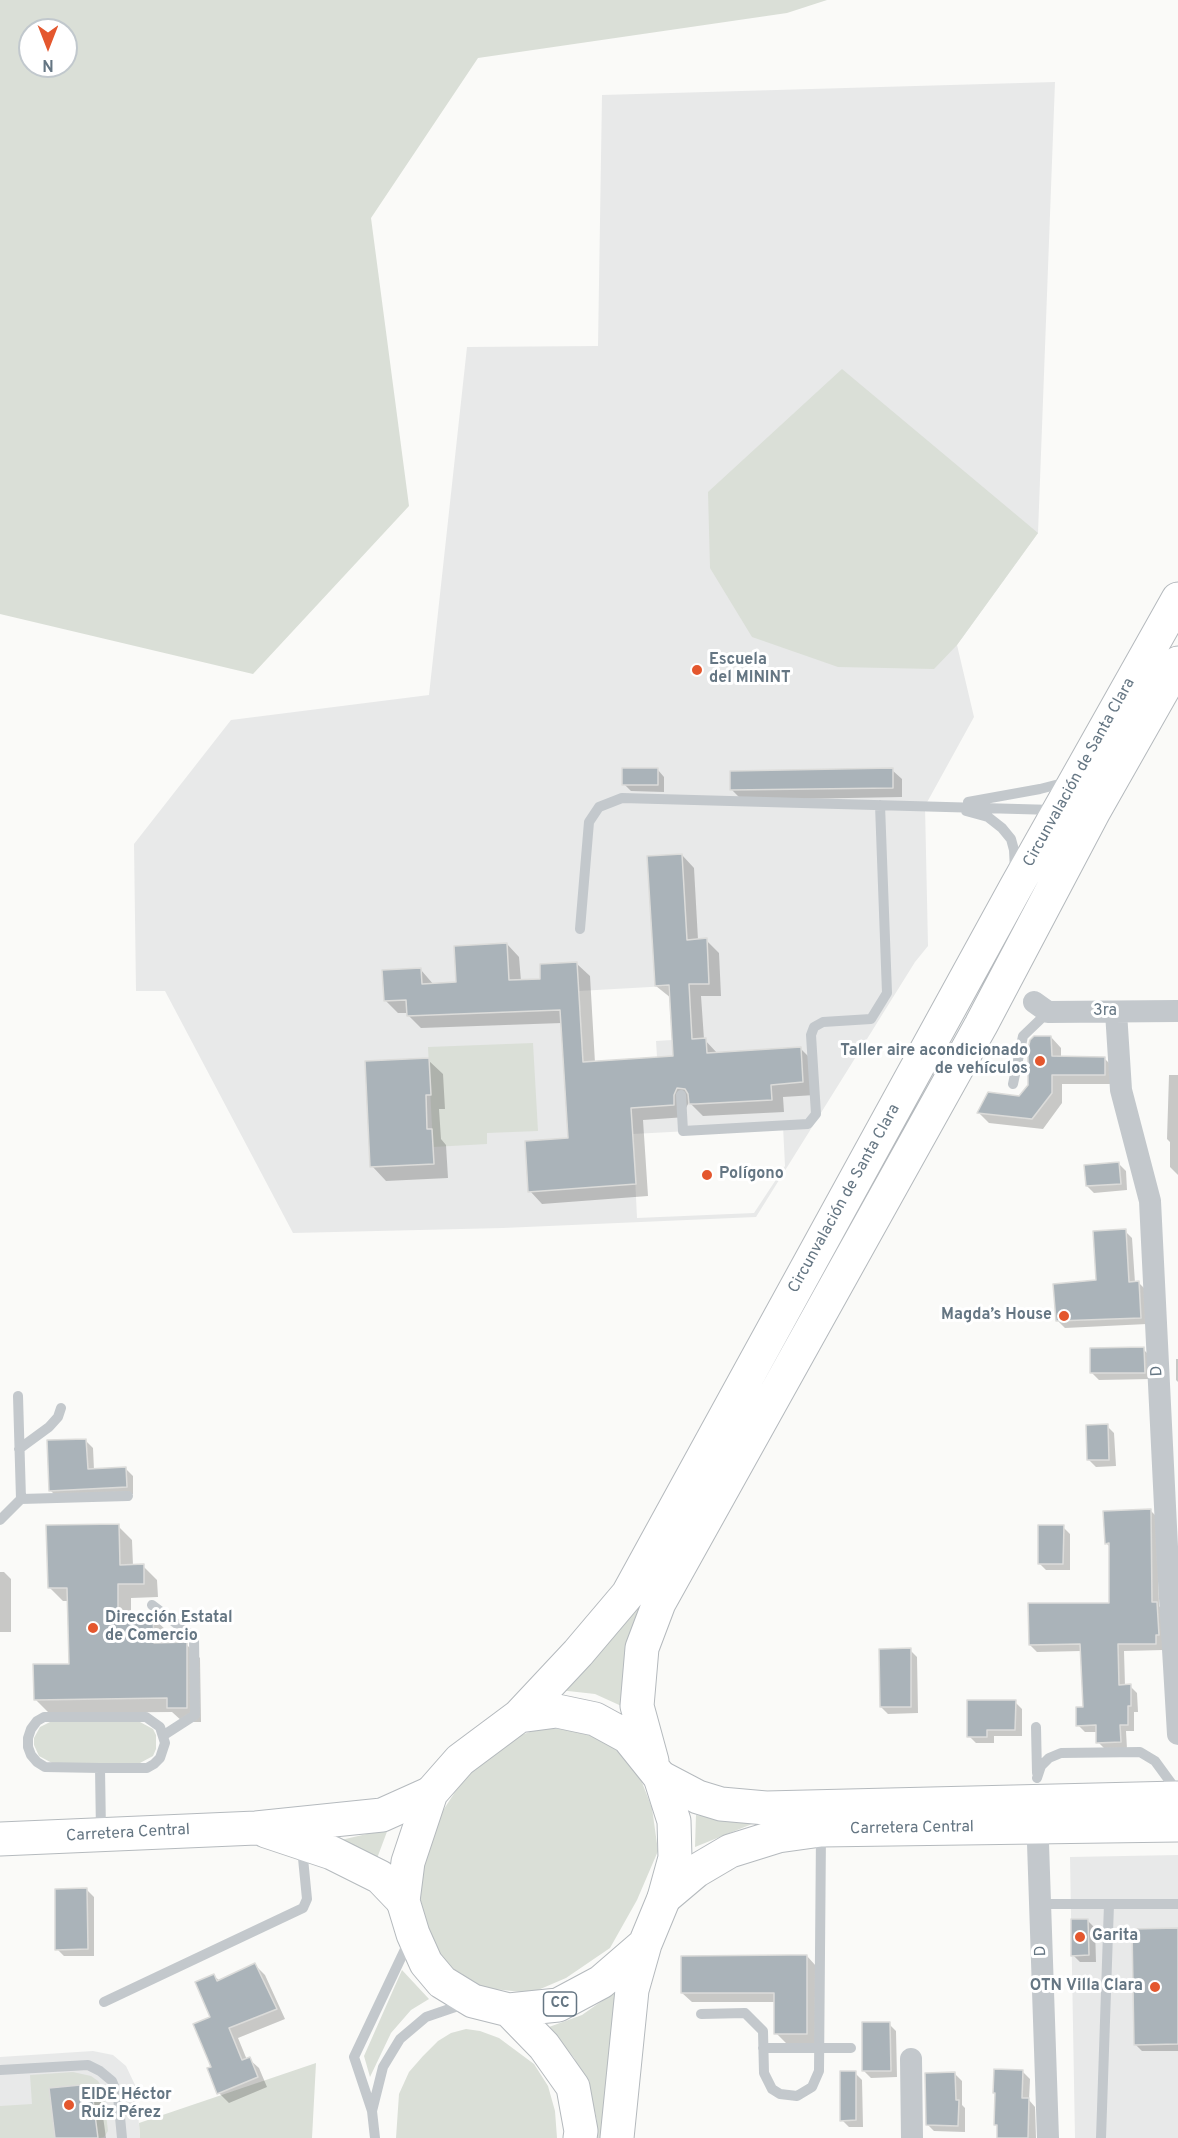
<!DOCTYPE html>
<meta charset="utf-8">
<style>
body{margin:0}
#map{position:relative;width:1178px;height:2138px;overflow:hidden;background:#fafaf8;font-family:Overpass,sans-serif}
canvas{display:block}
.north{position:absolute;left:18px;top:18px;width:60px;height:60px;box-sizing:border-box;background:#fff;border:2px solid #c1c8cd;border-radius:50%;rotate:180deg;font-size:16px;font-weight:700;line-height:24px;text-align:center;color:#657683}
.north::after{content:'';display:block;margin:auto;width:21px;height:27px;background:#e4572e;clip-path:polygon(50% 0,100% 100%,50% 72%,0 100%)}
</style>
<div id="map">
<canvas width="1178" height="2138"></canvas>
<div class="north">N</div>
</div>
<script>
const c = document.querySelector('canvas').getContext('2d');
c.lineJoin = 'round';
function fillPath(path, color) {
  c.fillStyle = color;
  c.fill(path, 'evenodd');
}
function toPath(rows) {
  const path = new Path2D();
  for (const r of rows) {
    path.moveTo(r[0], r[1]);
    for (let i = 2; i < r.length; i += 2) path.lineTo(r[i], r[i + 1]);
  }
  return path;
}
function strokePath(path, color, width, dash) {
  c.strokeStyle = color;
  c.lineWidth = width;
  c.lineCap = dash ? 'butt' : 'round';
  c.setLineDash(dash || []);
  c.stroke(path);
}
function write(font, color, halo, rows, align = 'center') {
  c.font = font + ' Overpass,sans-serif';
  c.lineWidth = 6;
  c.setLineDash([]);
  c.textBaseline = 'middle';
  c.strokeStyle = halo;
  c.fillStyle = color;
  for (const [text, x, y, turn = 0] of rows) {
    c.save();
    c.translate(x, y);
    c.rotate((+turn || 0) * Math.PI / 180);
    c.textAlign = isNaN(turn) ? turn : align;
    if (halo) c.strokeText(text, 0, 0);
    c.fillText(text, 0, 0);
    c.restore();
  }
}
const built = toPath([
 [1055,82,1038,533,957,645,974,717,925,806,928,946,915,962,756,1217,503,1228,293,1233,165,991,136,991,134,844,231,720,429,695,467,347,598,346,602,95],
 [668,986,672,1040,656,1041,657,1057,583,1062,579,991],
 [783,1126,785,1166,754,1213,637,1218,633,1134],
 [1178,1855,1178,2138,1075,2138,1070,1857],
 [93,2051,113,2055,126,2066,136,2087,140,2138,0,2138,0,2057]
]);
const green = toPath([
 [0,0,827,0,787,13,478,58,371,218,409,506,253,674,0,614],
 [30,30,66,30,66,66,30,66],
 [842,369,1038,533,957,645,934,669,838,667,752,637,710,568,708,492],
 [533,1043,538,1131,487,1133,487,1144,433,1147,428,1047],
 [651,1578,628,1709,595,1694,559,1690],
 [52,1721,140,1722,153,1729,156,1735,156,1749,153,1756,140,1763,52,1763,39,1756,34,1745,34,1738,40,1727],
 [540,1728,577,1730,609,1744,636,1767,652,1808,658,1851,637,1900,610,1948,566,1978,531,1993,484,1988,452,1968,434,1947,421,1904,421,1865,433,1826,464,1778,503,1742],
 [696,1815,757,1822,695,1847],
 [388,1829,376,1861,341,1840],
 [402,1970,429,1999,411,2010,391,2033,370,2077,364,2056],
 [616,1991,602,2138,595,2138,597,2121,590,2091,574,2058,549,2027,582,2015],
 [466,2029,480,2031,499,2038,534,2064,548,2086,555,2111,557,2138,396,2138,399,2094,409,2072,423,2056,438,2041,451,2033],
 [316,2063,312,2138,140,2138,139,2123],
 [73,2072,91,2076,98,2081,103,2089,108,2131,104,2137,98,2138,91,2084,49,2089,55,2138,0,2138,0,2106,32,2104,30,2075]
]);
const shadow = toPath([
 [658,770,664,777,664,792,631,791,624,784],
 [892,770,902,779,902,797,742,800,732,790],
 [682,855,694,868,698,940,706,940,719,953,721,996,701,996,704,1039,718,1054,800,1048,813,1061,815,1095,783,1097,784,1112,703,1116,689,1102,686,1108,686,1117,643,1120,648,1196,542,1204,530,1191,570,1140,562,1023,421,1028,408,1015,408,1013,398,1013,385,1000,421,970,434,985,458,984,507,944,519,957,521,981,542,981,577,964,590,976,595,1063,674,1057,671,998,656,986],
 [1051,1037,1061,1048,1061,1058,1104,1058,1114,1068,1114,1084,1062,1084,1062,1103,1043,1129,989,1123,979,1113,1020,1098,1030,1086],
 [428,1060,443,1074,445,1109,439,1109,441,1139,446,1145,448,1178,386,1181,372,1166],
 [1169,1075,1178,1075,1178,1175,1170,1167,1170,1142,1167,1139],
 [1119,1164,1126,1171,1127,1190,1094,1193,1087,1186],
 [1125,1231,1132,1238,1135,1283,1139,1283,1146,1290,1147,1324,1065,1328,1058,1321,1097,1281],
 [1143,1349,1150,1356,1151,1379,1099,1380,1092,1373],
 [1176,1359,1178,1359,1178,1382,1176,1380],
 [1107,1426,1114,1433,1116,1466,1096,1467,1089,1460],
 [86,1441,93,1448,94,1470,126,1469,133,1476,133,1494,57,1497,50,1490],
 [1150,1510,1157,1517,1159,1606,1163,1611,1163,1650,1124,1651,1125,1686,1130,1686,1137,1693,1138,1712,1134,1712,1134,1731,1126,1731,1127,1749,1105,1749,1098,1742,1098,1732,1085,1732,1078,1725,1084,1708,1081,1651,1037,1652,1030,1645,1110,1604,1110,1547,1106,1543],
 [118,1526,132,1540,133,1566,143,1566,157,1580,158,1597,131,1598,131,1615,152,1617,167,1631,167,1644,186,1644,200,1658,201,1722,183,1722,172,1712,49,1713,35,1699,70,1665,69,1601,63,1601,49,1587],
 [1063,1527,1070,1534,1070,1570,1046,1570,1039,1563],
 [0,1572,4,1572,11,1579,11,1632,0,1632],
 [910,1650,917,1657,918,1713,888,1714,881,1707],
 [1015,1702,1022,1709,1022,1736,994,1736,994,1743,976,1743,969,1736],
 [87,1890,94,1897,94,1956,64,1956,57,1949],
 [1088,1921,1095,1928,1096,1962,1080,1962,1073,1955],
 [1178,1930,1178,2051,1142,2051,1135,2044],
 [807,1956,816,1966,816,2043,786,2043,776,2033,776,2002,692,2002,682,1993],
 [255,1965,265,1975,285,2019,238,2038,247,2060,249,2059,259,2068,267,2087,229,2103,219,2093,213,2068,212,2018,214,1976,220,1981],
 [889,2024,896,2031,897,2077,871,2078,864,2071],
 [1023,2072,1030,2079,1029,2100,1035,2107,1036,2138,998,2138,998,2127,996,2124,996,2095,994,2092],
 [855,2073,862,2080,863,2127,849,2127,842,2120],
 [955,2074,962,2081,962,2105,965,2108,965,2132,934,2131,927,2124],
 [91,2085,100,2095,106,2138,57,2138]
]);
const building = toPath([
 [622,768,658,768,658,785,622,785,622,768],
 [893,768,893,788,730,790,730,771,893,768],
 [682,854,687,940,707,938,709,984,689,984,692,1039,706,1038,707,1053,801,1047,803,1082,771,1085,772,1100,696,1104,689,1104,688,1094,685,1089,677,1088,674,1095,674,1105,631,1108,636,1184,528,1192,525,1141,568,1138,560,1010,407,1016,406,1000,384,1001,382,970,421,968,422,984,456,982,454,946,507,943,509,980,540,979,540,964,577,962,583,1062,673,1056,669,985,655,986,647,856,682,854],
 [1034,1036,1051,1036,1052,1056,1105,1057,1105,1075,1052,1075,1052,1093,1032,1119,977,1113,988,1092,1019,1096,1028,1085,1028,1049,1030,1040,1034,1036],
 [429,1058,431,1095,426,1095,427,1129,432,1129,434,1164,370,1167,365,1061,429,1058],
 [1119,1162,1121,1184,1086,1186,1084,1165,1119,1162],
 [1126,1229,1129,1282,1139,1281,1141,1318,1056,1321,1053,1284,1096,1280,1093,1231,1126,1229],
 [1144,1347,1145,1373,1090,1373,1090,1348,1144,1347],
 [1108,1424,1109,1460,1087,1460,1086,1425,1108,1424],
 [86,1439,88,1469,126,1467,127,1487,49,1491,47,1440,86,1439],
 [1151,1509,1152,1602,1157,1602,1159,1635,1156,1635,1156,1644,1118,1644,1119,1685,1131,1684,1131,1706,1128,1706,1128,1725,1120,1725,1121,1742,1096,1743,1096,1725,1076,1726,1076,1707,1083,1707,1080,1644,1029,1645,1028,1603,1109,1603,1109,1543,1105,1544,1103,1511,1151,1509],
 [119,1524,120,1565,144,1564,144,1584,118,1584,118,1614,151,1613,153,1615,154,1643,187,1642,187,1708,167,1708,167,1698,34,1700,33,1664,69,1664,67,1588,48,1588,46,1525,119,1524],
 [1038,1525,1064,1525,1063,1564,1038,1564,1038,1525],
 [911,1648,911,1707,880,1707,879,1649,911,1648],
 [967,1700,1016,1700,1015,1730,987,1730,987,1737,967,1737,967,1700],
 [87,1888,88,1949,55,1950,55,1889,87,1888],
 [1071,1919,1088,1919,1089,1955,1071,1956,1071,1919],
 [1178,1928,1178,2044,1134,2045,1132,1929,1178,1928],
 [789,1955,807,1955,807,2034,774,2034,774,1993,681,1993,681,1956,789,1955],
 [255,1963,277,2009,229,2028,242,2060,250,2057,258,2077,217,2094,207,2068,211,2067,193,2024,210,2017,195,1982,214,1974,217,1981,255,1963],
 [862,2022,890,2022,891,2071,862,2071,862,2022],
 [994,2069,1023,2070,1022,2098,1029,2098,1028,2138,997,2138,997,2125,994,2125,995,2093,993,2093,994,2069],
 [840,2071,856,2071,856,2120,840,2121,840,2071],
 [955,2072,956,2100,959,2100,958,2126,926,2125,925,2073,955,2072],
 [91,2084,98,2138,55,2138,49,2088,91,2084]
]);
const service = toPath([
 [968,802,1040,789,1067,782],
 [966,811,988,817,1002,828,1011,839,1014,850,1015,870],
 [580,929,589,822,599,807,622,798,1054,810],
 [1013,1084,1023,1036,1048,1012],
 [681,1095,683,1131,808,1124,816,1114,811,1035,814,1027,823,1022,871,1019,887,993,880,805],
 [18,1396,21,1499,128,1496],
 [19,1449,49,1427,58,1417,61,1408],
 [0,1520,21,1499],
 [152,1605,194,1637,195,1715,164,1735],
 [1036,1727,1037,1773],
 [100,1768,45,1767,37,1762,31,1755,28,1747,28,1738,31,1729,37,1721,44,1717,146,1717,160,1727,165,1743,160,1758,154,1764,147,1768,100,1768,101,1832],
 [1037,1778,1041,1766,1049,1758,1061,1753,1140,1752,1155,1761,1177,1791],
 [1040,1904,1178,1904],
 [104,2002,303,1908,307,1899,302,1848],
 [701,2014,745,2013,763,2031,764,2073,772,2089,780,2094,797,2096,812,2087,819,2071,821,1833],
 [763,2048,851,2048],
 [0,2070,88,2065,100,2071,112,2081,118,2096,122,2138],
 [372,2111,354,2057,409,1941],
 [375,2138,372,2111,383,2067,400,2039,426,2017,464,2004],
 [1101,2138,1109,1904]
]);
const minor = toPath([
 [1034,1002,1048,1012,1178,1011],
 [1116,1012,1121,1090,1150,1201,1167,1547,1178,1734],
 [1037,1814,1048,2138],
 [911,2059,912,2138]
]);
const primary = toPath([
 [660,1777,698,1797,721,1804,766,1808,1178,1798],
 [266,1831,332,1853,380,1877,403,1901],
 [0,1839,256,1828,382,1815,431,1793],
 [664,1898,696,1871,730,1851,778,1836,821,1830,1178,1825]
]);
const trunk = toPath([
 [519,1716,557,1711,595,1719,628,1737,660,1777,674,1821,675,1858,664,1898,645,1944,601,1982,558,2005,509,2010,473,2001,442,1982,426,1963,413,1934,403,1901,408,1862,431,1793,460,1760,519,1716,578,1653,628,1594,1016,887,1178,599],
 [652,1761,637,1706,642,1648,659,1603,981,1025,1094,811,1178,663],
 [509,2010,544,2046,573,2087,581,2131,580,2138],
 [617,2138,632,1990,645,1944]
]);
const markers = [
 [697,670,6,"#e4572e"],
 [1040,1061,6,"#e4572e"],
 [707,1175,6,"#e4572e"],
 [1064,1316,6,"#e4572e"],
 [93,1628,6,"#e4572e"],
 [1080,1937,6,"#e4572e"],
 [1155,1987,6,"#e4572e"],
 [69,2105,6,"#e4572e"]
];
const shields = [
 [560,2004,33]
];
const shieldNames = [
 ["CC",560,2004]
];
const poiNames = [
 ["Escuela",709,661],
 ["del MININT",709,679],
 ["Taller aire acondicionado",1028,1052,"right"],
 ["de vehículos",1028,1070,"right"],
 ["Polígono",719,1175],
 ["Magda’s House",1052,1316,"right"],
 ["Dirección Estatal",105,1619],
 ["de Comercio",105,1637],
 ["Garita",1092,1937],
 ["OTN Villa Clara",1143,1987,"right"],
 ["EIDE Héctor",81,2096],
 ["Ruiz Pérez",81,2114]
];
const streetNames = [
 ["Circunvalación de Santa Clara",1080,773,-61],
 ["3ra",1105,1012],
 ["Circunvalación de Santa Clara",845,1199,-61],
 ["D",1158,1371,-93],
 ["Carretera Central",912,1829,-1],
 ["Carretera Central",128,1834,-3],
 ["D",1042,1951,-92]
];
fillPath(built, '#e8e9e9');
fillPath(green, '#dadfd7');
fillPath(shadow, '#0003');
fillPath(building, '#aab3b9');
strokePath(building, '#dcdcda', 1.5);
strokePath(primary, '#b5babe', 35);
strokePath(trunk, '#b4b9bd', 35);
strokePath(service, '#c3c8cc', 10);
strokePath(minor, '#c3c8cc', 22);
strokePath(primary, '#fff', 33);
strokePath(trunk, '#fff', 33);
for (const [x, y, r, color] of markers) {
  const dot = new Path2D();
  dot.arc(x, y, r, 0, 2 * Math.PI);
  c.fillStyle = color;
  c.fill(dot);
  strokePath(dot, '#fff', 2);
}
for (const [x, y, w] of shields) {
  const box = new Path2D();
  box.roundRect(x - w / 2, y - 12, w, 24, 4.5);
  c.fillStyle = '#fff';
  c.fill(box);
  strokePath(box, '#657683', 1.5);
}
write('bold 15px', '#657683', null, shieldNames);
write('bold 16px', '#657683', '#fff', poiNames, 'left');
write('16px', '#657683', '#fff', streetNames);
</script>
